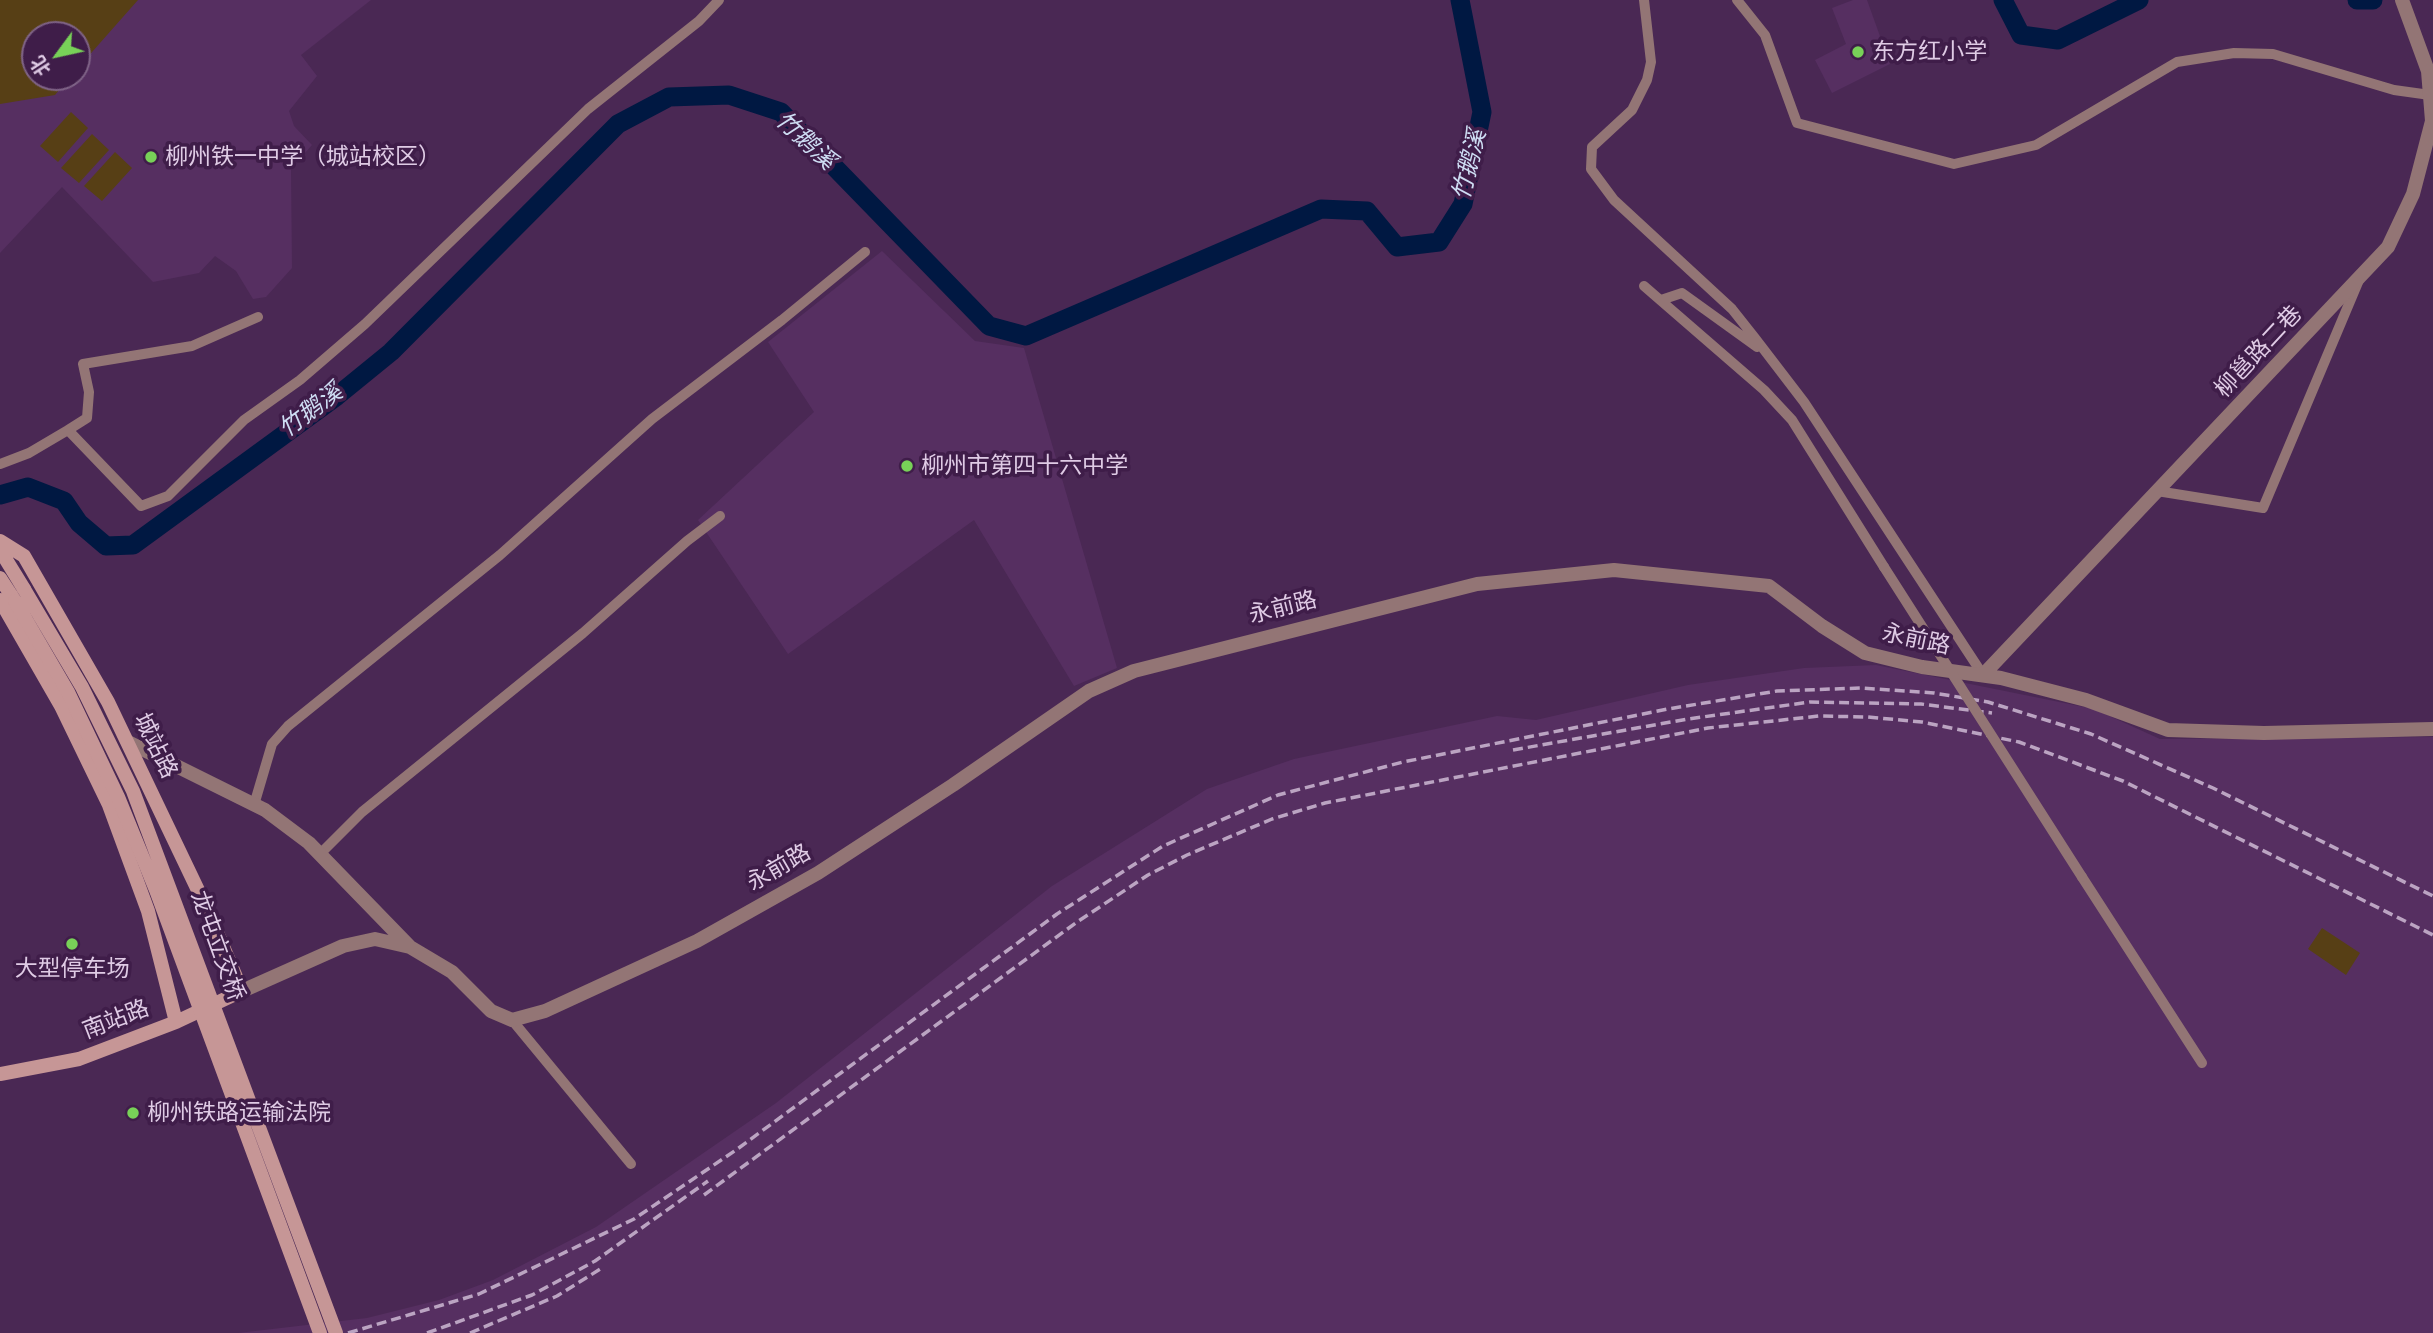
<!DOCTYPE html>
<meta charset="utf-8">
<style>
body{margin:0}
#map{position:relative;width:2433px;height:1333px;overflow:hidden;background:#4a2854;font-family:"PT Serif","Noto Sans SC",serif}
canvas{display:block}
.north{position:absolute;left:21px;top:21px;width:70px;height:70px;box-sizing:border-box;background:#3f1d49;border:2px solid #7f6387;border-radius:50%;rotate:237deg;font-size:19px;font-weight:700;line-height:28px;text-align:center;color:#dfcbe5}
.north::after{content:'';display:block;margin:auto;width:24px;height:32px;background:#78d158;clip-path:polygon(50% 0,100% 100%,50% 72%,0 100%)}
</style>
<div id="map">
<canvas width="2433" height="1333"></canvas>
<div class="north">北</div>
</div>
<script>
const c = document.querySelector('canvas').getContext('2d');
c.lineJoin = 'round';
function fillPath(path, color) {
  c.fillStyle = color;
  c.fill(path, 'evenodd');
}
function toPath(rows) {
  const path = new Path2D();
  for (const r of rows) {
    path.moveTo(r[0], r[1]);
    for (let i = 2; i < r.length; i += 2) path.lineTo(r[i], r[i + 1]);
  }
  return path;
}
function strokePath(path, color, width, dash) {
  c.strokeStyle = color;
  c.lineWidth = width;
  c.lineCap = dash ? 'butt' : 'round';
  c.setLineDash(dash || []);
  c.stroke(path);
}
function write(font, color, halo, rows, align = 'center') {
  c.font = font + ' "PT Serif","Noto Sans SC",serif';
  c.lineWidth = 7;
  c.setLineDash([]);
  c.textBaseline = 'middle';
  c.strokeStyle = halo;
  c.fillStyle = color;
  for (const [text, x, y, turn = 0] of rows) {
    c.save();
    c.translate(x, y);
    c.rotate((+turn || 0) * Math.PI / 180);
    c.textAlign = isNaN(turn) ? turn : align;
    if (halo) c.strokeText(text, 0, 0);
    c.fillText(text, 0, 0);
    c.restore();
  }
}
const built = toPath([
 [0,0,371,0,301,55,317,76,289,111,294,126,312,145,291,169,292,268,266,297,253,299,236,271,215,256,199,273,153,282,62,187,0,253],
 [35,35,77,35,77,77,35,77],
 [1853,0,1867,0,1890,64,1832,93,1815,60,1846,44,1832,8],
 [882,251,975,341,1024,348,1117,668,1074,686,974,520,788,654,698,520,814,412,768,342],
 [1876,665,2094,709,2160,739,2433,737,2433,1333,238,1333,367,1318,439,1300,493,1280,596,1227,776,1103,1052,886,1207,789,1294,759,1497,716,1536,720,1688,685,1804,668]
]);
const green = toPath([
 [0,0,138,0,77,69,77,35,35,35,35,77,70,77,55,95,0,104],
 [71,112,88,128,58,162,40,146],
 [92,134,109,150,79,183,61,168],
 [115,152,132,168,102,201,84,186],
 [2322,928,2360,953,2346,975,2308,949]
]);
const river = toPath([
 [2003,0,2021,35,2058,40,2139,0],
 [2357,0,2373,0],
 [0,495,28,487,64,501,79,523,106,546,133,545,337,396,391,352,618,124,669,97,729,95,781,112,989,326,1026,336,1321,209,1367,211,1397,247,1439,242,1463,204,1482,112,1460,0]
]);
const minor = toPath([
 [1644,0,1651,62,1647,80,1632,110,1592,147,1591,169,1614,200,1732,309,1755,338,1804,402,1983,675],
 [1737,0,1765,35,1797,123,1954,164,2036,145,2177,62,2234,53,2273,54,2394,90,2430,95],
 [1644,286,1764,390,1792,420,1884,567],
 [1661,300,1682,293,1757,347],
 [68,430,87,418,89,392,83,364,192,346,258,317],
 [0,464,29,453,68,430,141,506,168,496,244,420,300,380,365,324,588,109,699,21,719,0],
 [2157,491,2263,508,2359,280],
 [254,805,272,744,288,726,500,555,652,419,782,320,865,252],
 [320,854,362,812,583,633,687,541,720,516],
 [2082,877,2202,1063],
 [512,1020,631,1164]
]);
const tertiary = toPath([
 [1983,675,2388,247,2413,194,2432,121,2428,71,2402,0],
 [128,742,265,810,309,843,409,946],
 [242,991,343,946,375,939,410,947,452,972,491,1011,512,1020,545,1011,697,941,818,873,953,785,1089,691,1134,671,1477,584,1614,570,1769,586,1822,626,1865,653,1922,667,2001,678,2086,700,2168,730,2264,733,2433,729]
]);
const secondary = toPath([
 [0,541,24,556,108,702,207,909,242,991,176,1022,79,1059,0,1074],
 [0,550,24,589],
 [0,578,15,601],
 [0,600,61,706,109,805,148,911,176,1022]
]);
const rail = toPath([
 [1513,750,1688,719,1810,702,1921,704,1992,713],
 [704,1195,1077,922,1148,875,1187,855,1272,819,1325,803,1708,728,1819,716,1868,717,1922,722,2019,742,2123,781,2433,935],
 [348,1333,479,1294,634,1219,736,1150,1057,914,1163,846,1278,795,1403,762,1668,709,1777,691,1861,688,1934,693,1988,702,2091,734,2213,788,2433,896],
 [427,1333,532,1295,595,1261,708,1181],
 [470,1333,557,1296,602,1268]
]);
const minorBridge = toPath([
 [1884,567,2082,877]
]);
const secondaryBridge = toPath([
 [24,589,82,687,133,791,336,1333],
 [15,601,68,692,118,797,156,890,320,1333]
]);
const markers = [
 [1858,52,7,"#78d158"],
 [151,157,7,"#78d158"],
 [907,466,7,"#78d158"],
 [72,944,7,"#78d158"],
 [133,1113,7,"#78d158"]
];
const poiNames = [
 ["东方红小学",1872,52],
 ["柳州铁一中学（城站校区）",165,157],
 ["柳州市第四十六中学",921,466],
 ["大型停车场",72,969,"center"],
 ["柳州铁路运输法院",147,1113]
];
const streetNames = [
 ["柳邕路二巷",2259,352,-47],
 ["永前路",1283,608,-14],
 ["永前路",1916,640,12],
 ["城站路",155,746,64],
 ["永前路",779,868,-30],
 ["龙屯立交桥",217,946,70],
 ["南站路",116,1020,-21]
];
const waterNames = [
 ["竹鹅溪",805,141,43],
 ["竹鹅溪",1470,165,-76],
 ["竹鹅溪",311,411,-37]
];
fillPath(built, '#562f61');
fillPath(green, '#573f15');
strokePath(river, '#001842', 19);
strokePath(minor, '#937575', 10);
strokePath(tertiary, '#937575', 14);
strokePath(secondary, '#c69696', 14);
strokePath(rail, '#bba4c2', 3.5, [10, 5]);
strokePath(minorBridge, '#937575', 10);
strokePath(secondaryBridge, '#c69696', 14);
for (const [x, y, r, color] of markers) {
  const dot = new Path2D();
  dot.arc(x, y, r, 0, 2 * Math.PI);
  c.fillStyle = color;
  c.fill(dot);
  strokePath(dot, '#3f1d49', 2.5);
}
write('23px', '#dfcbe5', '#3f1d49', poiNames, 'left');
write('23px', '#dfcbe5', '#3f1d49', streetNames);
write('italic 24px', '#ceddf3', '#3f1d49', waterNames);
</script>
